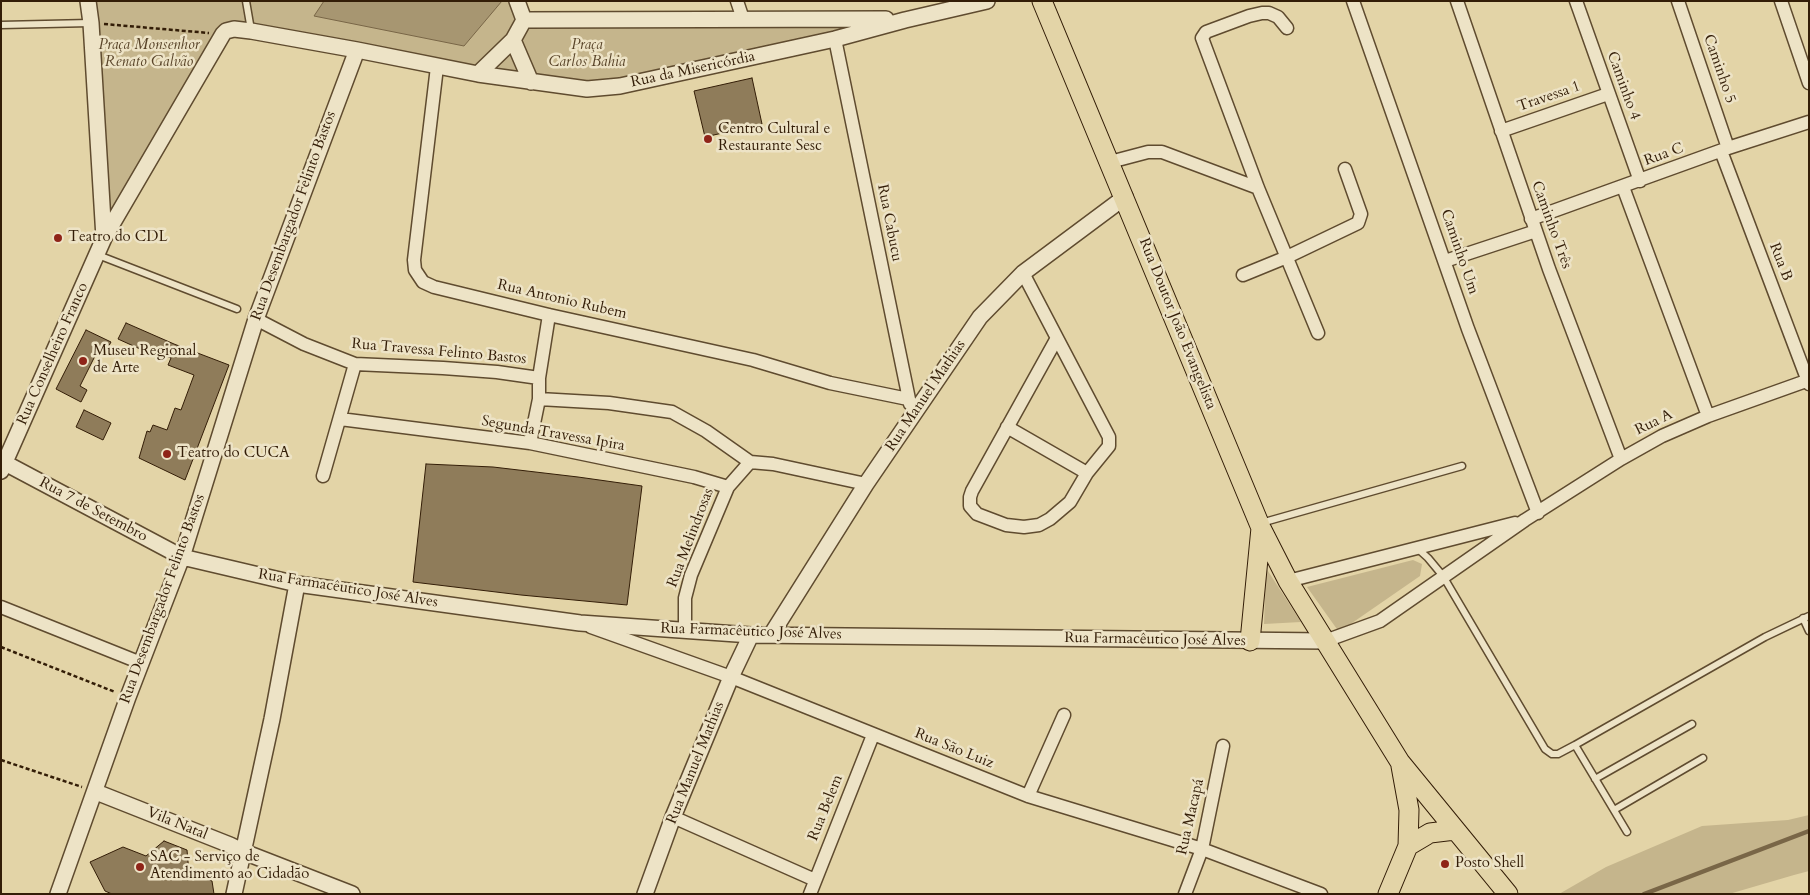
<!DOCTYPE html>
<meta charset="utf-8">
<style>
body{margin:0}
#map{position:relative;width:1810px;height:895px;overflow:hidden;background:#e3d4a7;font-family:Cardo,serif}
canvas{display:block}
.frame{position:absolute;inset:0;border:2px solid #331d07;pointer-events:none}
</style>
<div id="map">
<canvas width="1810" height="895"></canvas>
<div class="frame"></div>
</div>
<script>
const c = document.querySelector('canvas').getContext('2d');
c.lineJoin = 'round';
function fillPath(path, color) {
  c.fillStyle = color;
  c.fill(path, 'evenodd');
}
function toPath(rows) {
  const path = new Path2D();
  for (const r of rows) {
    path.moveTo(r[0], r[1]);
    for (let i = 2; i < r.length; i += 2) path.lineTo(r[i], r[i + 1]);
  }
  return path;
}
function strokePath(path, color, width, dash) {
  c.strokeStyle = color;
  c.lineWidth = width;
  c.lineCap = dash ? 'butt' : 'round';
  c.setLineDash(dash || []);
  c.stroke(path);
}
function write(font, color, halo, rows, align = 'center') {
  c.font = font + ' Cardo,serif';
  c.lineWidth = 5;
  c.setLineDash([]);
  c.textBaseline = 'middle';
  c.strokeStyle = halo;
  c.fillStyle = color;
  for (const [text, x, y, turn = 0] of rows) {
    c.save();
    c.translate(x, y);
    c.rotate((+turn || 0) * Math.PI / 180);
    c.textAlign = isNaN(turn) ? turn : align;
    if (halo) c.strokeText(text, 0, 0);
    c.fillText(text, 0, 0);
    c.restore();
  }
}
const green = toPath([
 [91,1,514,1,522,23,905,20,620,86,477,70,233,29,104,237],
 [1413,560,1422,564,1420,576,1339,632,1307,587],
 [1266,568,1301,622,1264,624],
 [1809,815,1809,871,1794,875,1729,894,1559,894,1606,867,1702,826,1788,820]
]);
const water = toPath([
 [324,1,502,1,464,46,314,16,324,1]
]);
const stream = toPath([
 [1644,894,1809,831]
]);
const building = toPath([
 [752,78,762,124,705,137,694,91,752,78],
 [126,323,174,344,229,365,185,480,139,458,147,431,150,432,153,425,167,430,175,408,181,410,194,375,168,365,171,358,150,350,149,353,118,339,126,323],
 [86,330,111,342,105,353,98,350,80,386,87,390,81,402,56,389,86,330],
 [84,410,111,423,103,440,76,427,84,410],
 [426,464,493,467,578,477,642,486,627,605,521,595,413,582,426,464],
 [164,841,187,850,189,873,212,881,214,894,112,894,105,891,90,862,123,847,146,856,164,841]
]);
const path = toPath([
 [104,24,209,33],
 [1,647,115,692],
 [1,760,82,787]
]);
const service = toPath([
 [246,1,251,30],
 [1,25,90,23],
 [98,255,237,309],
 [1261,523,1462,466],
 [1417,548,1428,558,1443,576,1545,749,1552,754,1558,754,1575,745,1765,637,1809,616],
 [1803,618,1809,631],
 [1575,745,1627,832],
 [1595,779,1692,724],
 [1614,810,1703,758]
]);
const minor = toPath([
 [737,1,743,19],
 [1353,1,1468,329,1538,513],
 [1457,1,1549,269,1621,459],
 [1576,1,1640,181],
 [1678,1,1728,148],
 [1781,1,1809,83],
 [1287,28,1278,17,1269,13,1262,13,1249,16,1206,32,1202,38,1258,188,1318,333],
 [835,39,910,404],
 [437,67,414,260,415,270,423,282,434,287,549,315,753,360,830,383,908,399],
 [1501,131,1608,94],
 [1721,151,1809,384],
 [1110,162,1148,152,1162,152,1258,188],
 [1623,187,1708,416],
 [1531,219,1728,148,1809,122],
 [1445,261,1536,231],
 [1023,273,1057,338,972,491,970,497,970,506,977,514,1006,525,1024,527,1039,525,1050,519,1070,502,1087,473],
 [1243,275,1287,257,1358,223,1361,214,1345,169],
 [256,319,304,344,355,364,443,368,497,372,539,378],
 [539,399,609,403,672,412,706,431,750,462],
 [340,419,530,443,694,477,728,487],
 [1007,427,1087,473,1109,446,1109,437,1057,338],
 [530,443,539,399,539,378,549,315],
 [323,476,355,364],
 [1288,581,1515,523],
 [1,607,141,663],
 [591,627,731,677,1028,796,1202,849,1321,894],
 [685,631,685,598,691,575,728,487,750,462,773,464,866,484],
 [1325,641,1380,621,1525,520,1621,459,1662,436,1708,416,1809,380],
 [1028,796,1064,715],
 [673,817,815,880],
 [810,894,873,735],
 [1185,894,1202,849,1223,746]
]);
const tertiary = toPath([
 [88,1,91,23,104,238],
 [524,20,886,19],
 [513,40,531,82],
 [478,74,513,40,524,20,517,1],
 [5,463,182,557,297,584,580,623,751,635,1325,641],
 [1,471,104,238,223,34,226,31,234,29,251,31,357,50,478,74,587,89,620,86,835,39,905,20,987,1],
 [771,635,866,484,980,317,1023,273,1125,197],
 [96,792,230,845,244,852,352,894],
 [58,894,128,697,182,557,256,319,357,50],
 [234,894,272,719,297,584],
 [645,894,673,817,731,677,751,635]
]);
const primary = toPath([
 [1042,1,1261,528,1288,581,1400,762,1508,894],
 [1250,641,1261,528],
 [1401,766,1409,810,1408,846],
 [1388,894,1408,846,1430,833,1455,830]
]);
const markers = [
 [708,139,5,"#8f2418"],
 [58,238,5,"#8f2418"],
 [83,361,5,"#8f2418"],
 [167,454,5,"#8f2418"],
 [1445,864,5,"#8f2418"],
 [140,867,5,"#8f2418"]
];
const parkNames = [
 ["Praça Monsenhor",149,46],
 ["Renato Galvão",149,63],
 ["Praça",587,46],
 ["Carlos Bahia",587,63]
];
const streetNames = [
 ["Caminho 5",1719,69,71],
 ["Rua da Misericórdia",693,70,-12],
 ["Caminho 4",1623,86,70],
 ["Travessa 1",1549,97,-19],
 ["Rua C",1664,155,-20],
 ["Rua Desembargador Felinto Bastos",294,216,-70],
 ["Rua Cabucu",889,223,79],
 ["Caminho Três",1551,225,70],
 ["Caminho Um",1459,252,71],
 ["Rua B",1780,262,69],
 ["Rua Antonio Rubem",562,300,13],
 ["Rua Doutor João Evangelista",1177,324,68],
 ["Rua Travessa Felinto Bastos",439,352,5],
 ["Rua Conselheiro Franco",53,354,-66],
 ["Rua Manuel Mathias",926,396,-56],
 ["Rua A",1654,423,-26],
 ["Segunda Travessa Ipira",553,434,10],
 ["Rua 7 de Setembro",93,510,28],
 ["Rua Melindrosas",691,538,-69],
 ["Rua Farmacêutico José Alves",348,589,9],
 ["Rua Desembargador Felinto Bastos",163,599,-70],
 ["Rua Farmacêutico José Alves",751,632,2],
 ["Rua Farmacêutico José Alves",1155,640,1],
 ["Rua São Luiz",954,749,22],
 ["Rua Manuel Mathias",696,763,-68],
 ["Rua Belem",826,808,-68],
 ["Rua Macapá",1191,817,-77],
 ["Vila Natal",177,824,22]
];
const poiNames = [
 ["Centro Cultural e",718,130],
 ["Restaurante Sesc",718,147],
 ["Teatro do CDL",68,238],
 ["Museu Regional",93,352],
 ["de Arte",93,369],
 ["Teatro do CUCA",177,454],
 ["SAC - Serviço de",150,858],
 ["Atendimento ao Cidadão",150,875],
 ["Posto Shell",1455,864]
];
fillPath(green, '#c5b58c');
fillPath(water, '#a79671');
strokePath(water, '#796647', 1);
strokePath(stream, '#796647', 4.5);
fillPath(building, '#8f7c5a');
strokePath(building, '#331d07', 1);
strokePath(service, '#5f4b2f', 9);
strokePath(minor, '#5f4b2f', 15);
strokePath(tertiary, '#5f4b2f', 18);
strokePath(primary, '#331d07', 21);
strokePath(path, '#331d07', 2.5, [4, 2.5]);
strokePath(service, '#ede3c6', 6);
strokePath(minor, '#ede3c6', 12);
strokePath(tertiary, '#ede3c6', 15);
strokePath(primary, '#e3d4a7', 19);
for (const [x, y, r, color] of markers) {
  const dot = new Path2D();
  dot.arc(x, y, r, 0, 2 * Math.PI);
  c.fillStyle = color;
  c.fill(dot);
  strokePath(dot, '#ede3c6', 2);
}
write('italic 15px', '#584328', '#ede3c6', parkNames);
write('15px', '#331d07', '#ede3c6', streetNames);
write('15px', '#331d07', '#ede3c6', poiNames, 'left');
</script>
